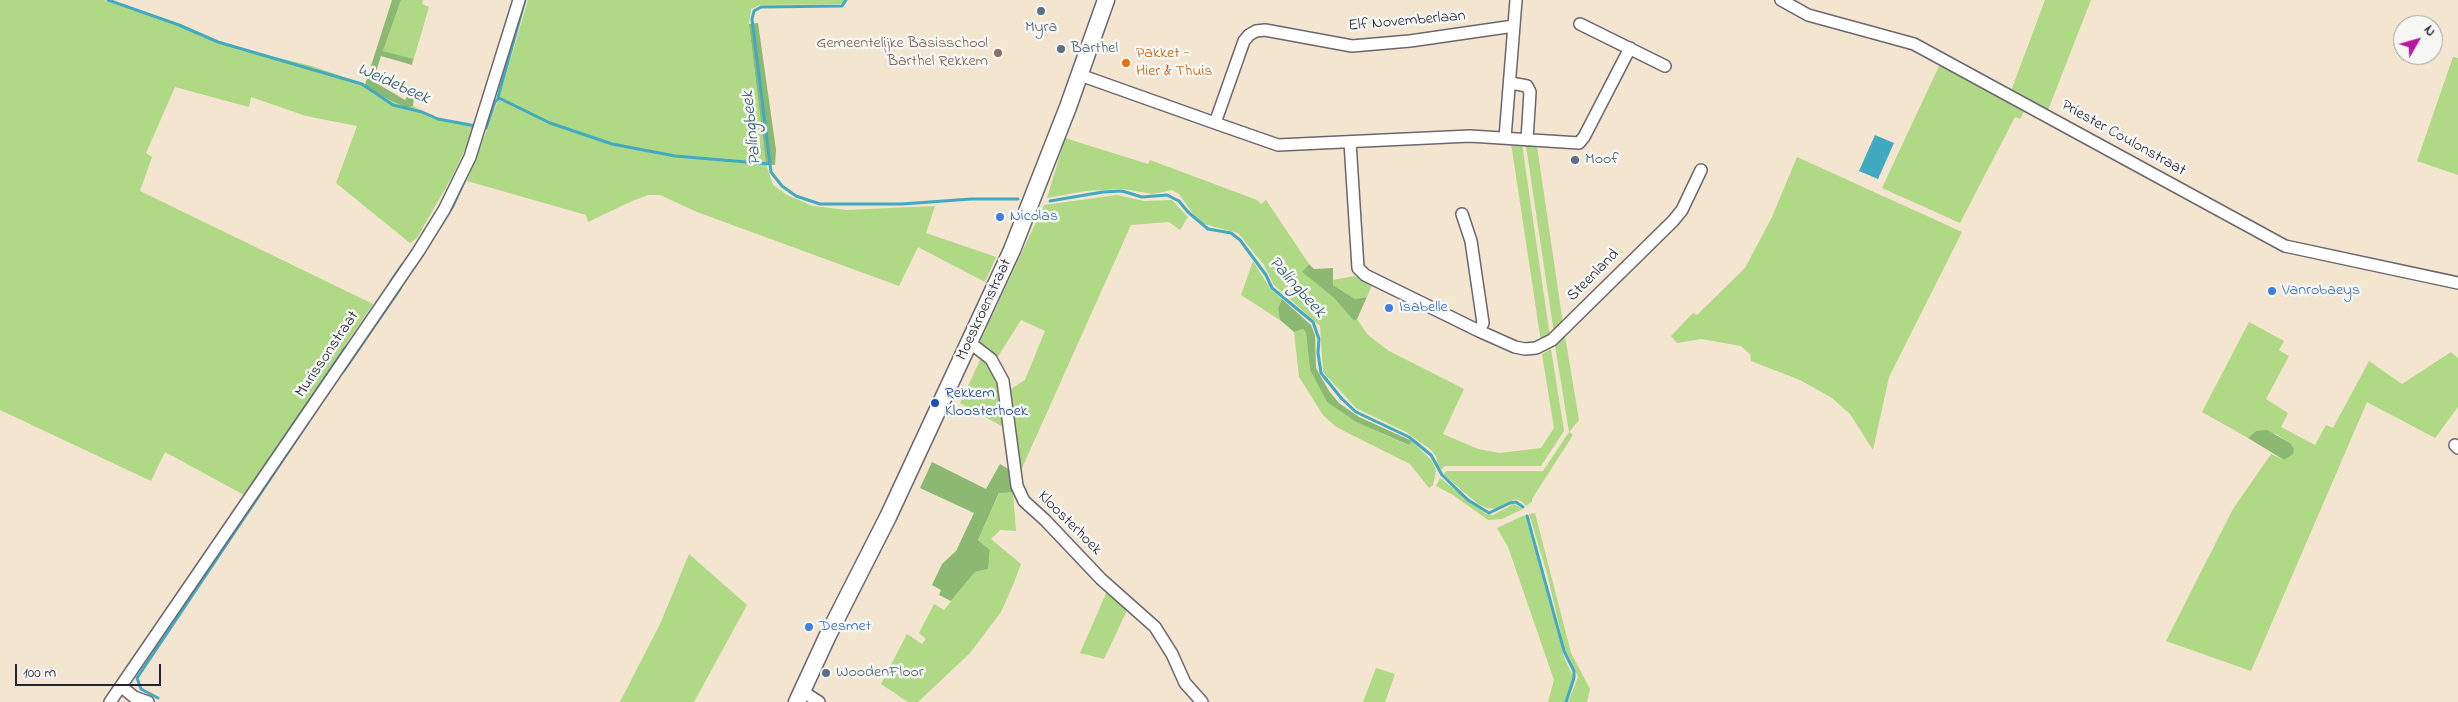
<!DOCTYPE html>
<style>
body{margin:0}
#map{position:relative;width:2458px;height:702px;overflow:hidden;background:#f3e5cf;font-family:"Indie Flower",sans-serif}
canvas{display:block}
.north{position:absolute;left:2393px;top:15px;width:50px;height:50px;box-sizing:border-box;background:#f6f6f2;border:1px solid #a1a1a9;border-radius:50%;rotate:52deg;font-size:14px;font-weight:700;line-height:20px;text-align:center;color:#22223b}
.north::after{content:'';display:block;margin:auto;width:18px;height:22px;background:#b5179e;clip-path:polygon(50% 0,100% 100%,50% 72%,0 100%)}
.scale{position:absolute;left:15px;top:664px;width:146px;height:22px;box-sizing:border-box;border:2px solid #22223b;border-top:0;padding-left:6px;font-size:15px;line-height:18px;white-space:nowrap;color:#22223b;-webkit-text-stroke:4px #f6f6f2;paint-order:stroke}
</style>
<div id="map">
<canvas width="2458" height="702"></canvas>
<div class="north">N</div>
<div class="scale">100 m</div>
</div>
<script>
const c = document.querySelector('canvas').getContext('2d');
c.lineJoin = 'round';
function fillPath(path, color) {
  c.fillStyle = color;
  c.fill(path, 'evenodd');
}
function toPath(rows) {
  const path = new Path2D();
  for (const r of rows) {
    path.moveTo(r[0], r[1]);
    for (let i = 2; i < r.length; i += 2) path.lineTo(r[i], r[i + 1]);
  }
  return path;
}
function strokePath(path, color, width, dash) {
  c.strokeStyle = color;
  c.lineWidth = width;
  c.lineCap = dash ? 'butt' : 'round';
  c.setLineDash(dash || []);
  c.stroke(path);
}
function write(font, color, halo, rows, align = 'center') {
  c.font = font + ' "Indie Flower",sans-serif';
  c.lineWidth = 5;
  c.setLineDash([]);
  c.textBaseline = 'middle';
  c.strokeStyle = halo;
  c.fillStyle = color;
  for (const [text, x, y, turn = 0] of rows) {
    c.save();
    c.translate(x, y);
    c.rotate((+turn || 0) * Math.PI / 180);
    c.textAlign = isNaN(turn) ? turn : align;
    if (halo) c.strokeText(text, 0, 0);
    c.fillText(text, 0, 0);
    c.restore();
  }
}
const green = toPath([
 [0,0,103,0,181,27,217,43,312,66,364,84,364,88,407,108,413,106,435,118,476,125,454,173,417,238,410,243,336,183,357,126,306,116,251,97,249,107,175,87,146,153,152,157,140,191,373,304,244,495,165,452,151,481,0,410],
 [401,0,423,0,422,4,429,7,412,65,413,60,383,51],
 [528,0,845,0,844,4,760,5,751,9,749,24,766,164,773,185,787,195,813,206,847,210,935,206,926,233,996,257,985,282,918,247,899,286,697,212,660,195,648,195,632,201,588,222,586,215,467,181,499,98],
 [2045,0,2091,0,2048,110,2011,91],
 [2453,57,2458,58,2458,175,2417,161],
 [1940,64,2025,110,2020,119,2015,117,1960,223,1882,188],
 [1065,138,1148,164,1150,160,1257,200,1261,204,1266,200,1309,264,1302,272,1334,298,1354,321,1357,319,1368,335,1389,351,1464,389,1443,434,1478,449,1499,453,1541,448,1554,428,1542,354,1551,349,1564,431,1541,466,1445,466,1439,471,1436,456,1430,449,1406,432,1356,408,1323,372,1320,326,1274,285,1264,265,1238,233,1204,224,1194,215,1179,194,1172,190,1153,194,1123,189,1086,191,1047,198],
 [1511,143,1522,144,1550,337,1541,342],
 [1526,146,1537,146,1563,324,1554,333],
 [1797,157,1962,232,1889,377,1873,450,1850,414,1832,398,1800,380,1751,361,1750,354,1741,346,1701,339,1677,343,1671,336,1693,313,1697,315,1745,268,1772,217],
 [1117,195,1144,201,1172,200,1188,217,1180,230,1169,222,1131,225,1018,477,1009,390,1025,380,1045,331,1021,320,997,358,981,343,981,340,1044,205],
 [1253,261,1271,290,1282,299,1278,308,1280,320,1241,295],
 [1354,276,1373,283,1367,297,1355,299,1333,285,1333,280],
 [2249,322,2284,341,2279,350,2289,356,2266,399,2288,413,2281,427,2315,445,2326,425,2333,428,2369,361,2402,384,2451,352,2458,358,2458,407,2435,438,2367,402,2251,671,2166,641,2233,509,2271,454,2284,460,2290,443,2276,434,2256,431,2248,438,2202,412],
 [1303,329,1306,333,1310,370,1327,402,1356,422,1408,445,1412,441,1432,461,1436,471,1433,485,1429,488,1410,464,1350,434,1335,426,1323,415,1299,377,1294,332],
 [1565,336,1579,420,1569,432,1573,435,1532,499,1532,502,1526,506,1521,501,1515,499,1498,509,1487,508,1478,504,1443,474,1447,471,1543,471,1569,432,1555,345],
 [982,356,996,374,1001,390,1005,428,960,403],
 [1440,478,1486,514,1493,515,1514,504,1523,509,1502,519,1488,520,1453,495,1436,486],
 [1000,492,1013,492,1016,531,1000,530,991,539,1021,564,1013,585,1001,612,970,653,918,702,908,702,881,684,907,634,922,644,926,639,919,633,934,604,944,610,975,572,988,569,990,550,978,540],
 [1535,513,1571,653,1590,689,1587,702,1568,702,1578,677,1564,647,1547,573,1529,514],
 [1525,515,1565,660,1573,676,1572,685,1564,702,1548,702,1554,680,1508,547,1497,528],
 [689,554,747,605,694,702,620,702,661,622],
 [1108,589,1129,606,1104,659,1080,653],
 [1376,668,1395,674,1385,702,1363,702]
]);
const forest = toPath([
 [392,0,401,0,383,51,413,59,412,65,381,56,373,81,405,100,408,95,414,96,413,106,407,108,364,88],
 [758,23,776,150,775,165,766,164,749,24],
 [1309,264,1314,269,1333,268,1333,285,1355,299,1367,297,1357,319,1354,321,1334,298,1302,272],
 [1282,299,1311,325,1315,335,1316,368,1329,391,1339,403,1359,417,1412,441,1409,445,1356,422,1327,402,1310,370,1306,333,1303,329,1294,332,1280,320,1278,308],
 [2267,430,2290,443,2294,449,2293,454,2284,460,2248,438,2256,431],
 [932,462,986,489,1000,464,1010,470,1013,492,999,493,978,540,990,550,988,569,975,572,951,601,939,595,941,590,932,585,942,564,956,551,974,513,920,488]
]);
const water = toPath([
 [1875,135,1894,143,1878,179,1859,171]
]);
const stream = toPath([
 [108,0,179,25,218,42,362,84,393,105,422,112,438,119,476,126],
 [846,0,842,6,761,7,754,11,752,19,771,172,782,186,796,196,820,204,902,204,971,199,1018,199],
 [498,97,525,0],
 [483,127,486,128,495,102,499,98,550,123,612,144,675,156,770,164],
 [1050,201,1103,192,1122,191,1142,197,1167,195,1179,201,1188,212,1208,229,1231,233,1240,240,1266,275,1272,288,1313,322,1319,339,1318,353,1321,373,1342,399,1356,412,1409,437,1431,455,1442,475,1468,500,1489,513,1510,503,1516,502,1523,507],
 [423,254,453,206,468,173],
 [391,281,402,265],
 [343,372,400,289],
 [252,485,345,348],
 [1527,516,1564,651,1574,671,1574,678,1566,702],
 [158,698,141,689,137,678,309,421]
]);
const street = toPath([
 [1781,0,1808,15,1914,44,2285,246,2458,283],
 [1580,24,1665,66],
 [1080,75,1215,123,1244,41,1249,35,1256,31,1265,30,1352,46,1410,41,1514,26],
 [1511,83,1527,86,1530,92,1527,140],
 [1215,123,1278,145,1470,136,1579,143,1584,137,1630,48],
 [1505,138,1516,0],
 [1350,142,1358,268,1365,275,1479,331,1515,347,1525,349,1536,348,1552,340,1673,221,1682,210,1701,170],
 [1462,214,1471,241,1483,323,1479,331],
 [969,342,991,359,1003,381,1017,486,1024,501,1045,520,1101,579,1155,627,1172,654,1185,683,1202,702],
 [2455,445,2458,448],
 [122,687,134,697,148,702],
 [802,691,819,702],
 [110,702,418,252,444,210,470,157,519,0]
]);
const secondary = toPath([
 [797,702,828,635,888,517,1012,250,1068,107,1106,0]
]);
const markers = [
 [1041,11,5,"#5c6f8a"],
 [1061,49,5,"#5c6f8a"],
 [998,53,5,"#8d6e63"],
 [1126,63,5,"#e8710a"],
 [1575,160,5,"#5c6f8a"],
 [1000,217,5,"#3f7fe0"],
 [2272,291,5,"#3f7fe0"],
 [1389,308,5,"#3f7fe0"],
 [935,403,5,"#1a4fb4"],
 [809,627,5,"#3f7fe0"],
 [826,673,5,"#5c6f8a"]
];
const streetNames = [
 ["Elf Novemberlaan",1407,22,-5],
 ["Priester Coulonstraat",2123,139,29],
 ["Steenland",1594,276,-45],
 ["Moeskroenstraat",985,310,-65],
 ["Murissonstraat",328,355,-56],
 ["Kloosterhoek",1069,524,45]
];
const serviceNames = [
 ["Myra",1041,28,"center"],
 ["Barthel",1071,49],
 ["Moof",1585,160],
 ["WoodenFloor",836,673]
];
const educationNames = [
 ["Gemeentelijke Basisschool",988,44],
 ["Barthel Rekkem",988,62]
];
const foodNames = [
 ["Pakket -",1136,54],
 ["Hier & Thuis",1136,72]
];
const shopNames = [
 ["Nicolas",1010,217],
 ["Vanrobaeys",2282,291],
 ["Isabelle",1399,308],
 ["Desmet",819,627]
];
const transitNames = [
 ["Rekkem",945,394],
 ["Kloosterhoek",945,412]
];
const waterNames = [
 ["Weidebeek",393,85,24],
 ["Palingbeek",753,128,-96],
 ["Palingbeek",1296,288,48]
];
fillPath(green, '#afd984');
fillPath(forest, '#8bb972');
fillPath(water, '#41aac1');
strokePath(stream, '#41aac1', 3);
strokePath(street, '#6b666f', 14);
strokePath(secondary, '#6b666f', 19);
strokePath(street, '#fff', 11);
strokePath(secondary, '#fff', 16);
for (const [x, y, r, color] of markers) {
  const dot = new Path2D();
  dot.arc(x, y, r, 0, 2 * Math.PI);
  c.fillStyle = color;
  c.fill(dot);
  strokePath(dot, '#f6f6f2', 2);
}
write('16px', '#22223b', '#f6f6f2', streetNames);
write('16px', '#4e5e75', '#f6f6f2', serviceNames, 'left');
write('16px', '#785e54', '#f6f6f2', educationNames, 'right');
write('16px', '#c56008', '#f6f6f2', foodNames, 'left');
write('16px', '#366cbe', '#f6f6f2', shopNames, 'left');
write('16px', '#164399', '#f6f6f2', transitNames, 'left');
write('italic 18px', '#2e5871', '#f6f6f2', waterNames);
</script>
